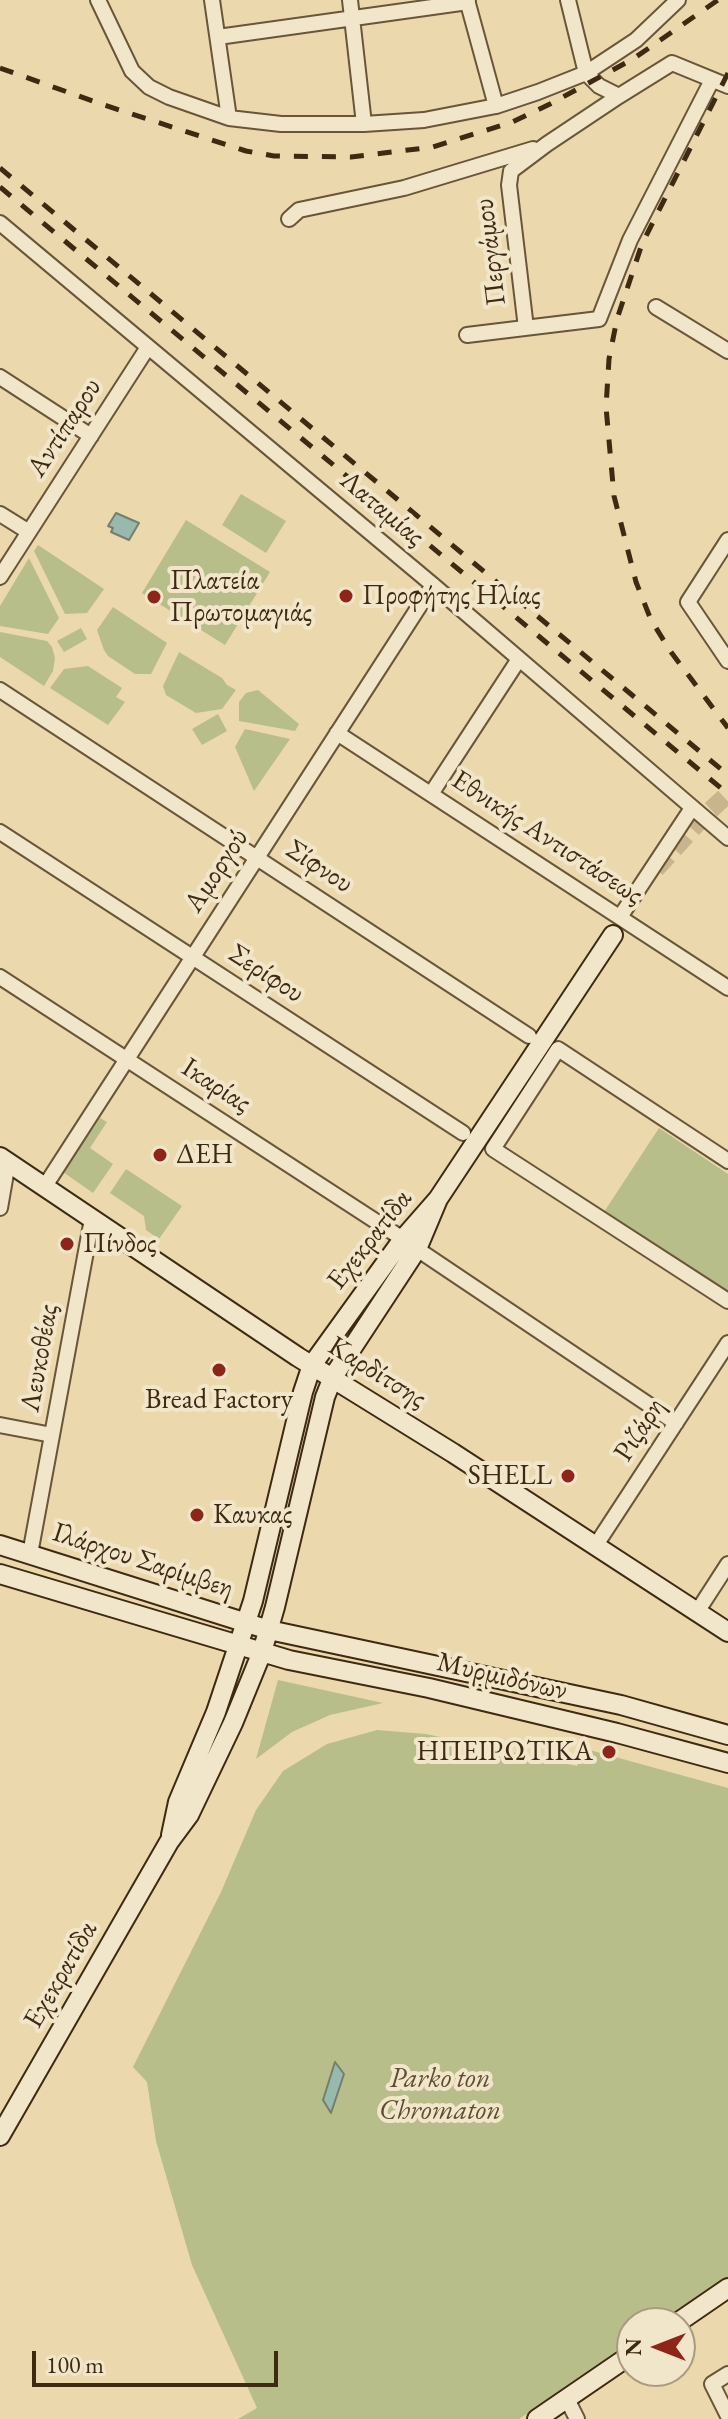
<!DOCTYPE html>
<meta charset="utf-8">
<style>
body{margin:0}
#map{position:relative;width:728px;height:2419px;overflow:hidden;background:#ebd8ad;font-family:"EB Garamond",serif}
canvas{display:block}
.north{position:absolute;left:616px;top:2307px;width:80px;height:80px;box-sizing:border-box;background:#f2e6ca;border:2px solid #aa9a80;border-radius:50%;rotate:270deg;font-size:22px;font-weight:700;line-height:32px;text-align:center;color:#3e2911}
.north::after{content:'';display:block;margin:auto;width:28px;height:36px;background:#8f2418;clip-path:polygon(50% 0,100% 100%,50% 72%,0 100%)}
.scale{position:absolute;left:32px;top:2351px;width:246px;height:36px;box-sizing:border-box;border:4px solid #3e2911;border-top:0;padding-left:10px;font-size:24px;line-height:28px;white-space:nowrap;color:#3e2911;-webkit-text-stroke:6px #f2e6ca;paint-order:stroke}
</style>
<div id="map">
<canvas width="728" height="2419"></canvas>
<div class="north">N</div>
<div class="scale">100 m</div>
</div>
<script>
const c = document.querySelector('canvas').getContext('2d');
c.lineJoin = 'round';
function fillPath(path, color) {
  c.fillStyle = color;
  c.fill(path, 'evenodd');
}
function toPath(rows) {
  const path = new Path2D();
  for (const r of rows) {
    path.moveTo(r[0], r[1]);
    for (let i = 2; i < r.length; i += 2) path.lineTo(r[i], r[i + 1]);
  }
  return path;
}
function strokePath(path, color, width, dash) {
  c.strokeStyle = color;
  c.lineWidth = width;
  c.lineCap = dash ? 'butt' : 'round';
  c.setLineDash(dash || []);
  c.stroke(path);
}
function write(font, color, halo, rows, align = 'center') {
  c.font = font + ' "EB Garamond",serif';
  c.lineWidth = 8;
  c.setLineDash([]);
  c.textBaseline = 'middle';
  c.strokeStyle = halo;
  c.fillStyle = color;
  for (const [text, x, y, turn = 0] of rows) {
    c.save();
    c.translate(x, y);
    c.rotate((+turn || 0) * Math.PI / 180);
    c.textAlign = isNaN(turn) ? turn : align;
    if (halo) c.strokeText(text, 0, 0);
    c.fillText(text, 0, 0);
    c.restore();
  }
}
const green = toPath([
 [241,494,286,521,266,553,222,525],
 [186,520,270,572,225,645,142,593],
 [38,545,104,589,87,613,65,614,34,551],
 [29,558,59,618,48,634,0,626,0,606],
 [113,607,167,643,151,674,135,674,108,656,104,650,97,630],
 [81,628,87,639,64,652,57,641],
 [0,632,47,641,52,647,55,658,53,671,44,686,0,657],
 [179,652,222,678,227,685,236,690,222,709,196,713,166,695,163,686],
 [88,666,122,688,116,697,125,702,108,725,50,688,64,669],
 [258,690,299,724,295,731,239,721,239,702,246,693],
 [218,714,227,731,202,745,192,729],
 [245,729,290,739,254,791,235,747],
 [100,1118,107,1122,90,1148,113,1164,93,1193,63,1172],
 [659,1128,728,1174,728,1294,604,1212],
 [126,1169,182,1206,159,1239,146,1230,144,1216,110,1193],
 [278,1680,383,1703,330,1715,292,1732,256,1759],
 [377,1730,426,1734,577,1766,586,1749,728,1788,728,2278,661,2323,632,2323,632,2343,519,2419,238,2419,257,2408,192,2265,156,2141,147,2082,133,2067,221,1892,256,1810,283,1771,327,1744]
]);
const water = toPath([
 [116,513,139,523,129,540,111,532,113,528,108,526,116,513],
 [335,2062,344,2074,331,2113,323,2100,335,2062]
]);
const secondaryTunnel = toPath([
 [656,869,705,815,728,794]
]);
const street = toPath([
 [98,0,132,71,149,87,169,97,229,118,281,124,364,124,424,120,496,106,538,92,586,73,636,40,678,0],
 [212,0,229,118],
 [350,0,364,124],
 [467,0,496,106],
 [568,0,586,73,599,86,619,96,672,63,728,86],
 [218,37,468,2],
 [289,219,299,210,404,188,533,149],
 [0,223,433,585,728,838],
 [656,307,728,351],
 [526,328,509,185,511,171,547,144,619,96],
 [467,335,599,319,630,240,712,80],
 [0,377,91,436],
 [0,514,29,532],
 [728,540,688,602,728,661],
 [0,577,148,347],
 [0,690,529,1036],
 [337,733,728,988],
 [431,794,519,659],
 [0,832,463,1133],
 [620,917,692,808],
 [0,977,403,1239],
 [728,1161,558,1049,493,1149,728,1301],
 [45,1186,433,585],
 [0,1208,8,1162],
 [417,1249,676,1423],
 [0,1425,52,1435],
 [596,1545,728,1343],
 [30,1554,92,1219],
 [697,1612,728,1564],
 [728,2374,712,2384,728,2416],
 [567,2399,577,2419]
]);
const secondary = toPath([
 [0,1157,298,1357,453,1453,728,1632],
 [0,1545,269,1630,621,1705,728,1735],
 [0,1574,289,1660,429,1688,617,1733,728,1763],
 [171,1835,178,1802,216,1712,253,1601,303,1392,312,1365,403,1239,438,1199,613,935],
 [0,2136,169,1842,189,1815,233,1723,262,1652,275,1607,325,1397,333,1377,417,1249,438,1199],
 [677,2323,728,2288],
 [537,2419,632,2354]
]);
const rail = toPath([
 [0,68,101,104,246,151,274,156,351,157,433,147,512,122,550,104,633,59,718,0],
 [728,73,642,244,617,319,609,359,606,407,614,496,636,582,651,620,671,652,728,728],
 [0,168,728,775],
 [0,187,728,794]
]);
const markers = [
 [346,596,8,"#8f2418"],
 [154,597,8,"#8f2418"],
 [160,1155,8,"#8f2418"],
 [67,1244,8,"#8f2418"],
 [219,1370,8,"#8f2418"],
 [568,1476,8,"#8f2418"],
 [197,1515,8,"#8f2418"],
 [609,1752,8,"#8f2418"]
];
const streetNames = [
 ["Περγάμου",491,252,-97],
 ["Αντίπαρου",65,428,-57],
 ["Λαταμίας",382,509,40],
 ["Εθνικής Αντιστάσεως",547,838,33],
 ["Σίφνου",319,867,33],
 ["Αμοργού",217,871,-57],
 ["Σερίφου",266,974,33],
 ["Ικαρίας",216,1086,33],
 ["Εχεκρατίδα",370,1240,-52],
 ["Λευκοθέας",40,1358,-80],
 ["Καρδίτσης",377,1373,32],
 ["Ριζάρη",640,1430,-57],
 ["Ιλάρχου Σαρίμβεη",143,1561,18],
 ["Μυρμιδόνων",502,1677,13],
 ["Εχεκρατίδα",61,1975,-60]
];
const poiNames = [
 ["Πλατεία",170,581],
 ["Πρωτομαγιάς",170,613],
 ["Προφήτης Ηλίας",362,596],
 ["ΔΕΗ",176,1155],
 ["Πίνδος",83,1244],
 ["Bread Factory",219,1400,"center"],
 ["SHELL",552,1476,"right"],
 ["Καυκας",213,1515],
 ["ΗΠΕΙΡΩΤΙΚΑ",593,1752,"right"]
];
const parkNames = [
 ["Parko ton",440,2079],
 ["Chromaton",440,2111]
];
fillPath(green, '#b8be89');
fillPath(water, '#98b9ae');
strokePath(water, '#747f6f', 2);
strokePath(secondaryTunnel, '#c8b58e', 18, [18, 9]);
strokePath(street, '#695538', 18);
strokePath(secondary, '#3e2911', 22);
strokePath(street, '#f2e6ca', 14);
strokePath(secondary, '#f2e6ca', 18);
strokePath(rail, '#3e2911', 5, [14, 14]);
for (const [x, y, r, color] of markers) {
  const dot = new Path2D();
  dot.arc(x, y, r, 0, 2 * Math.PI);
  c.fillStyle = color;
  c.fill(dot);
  strokePath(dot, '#f2e6ca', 3);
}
write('28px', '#3e2911', '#f2e6ca', streetNames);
write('28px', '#3e2911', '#f2e6ca', poiNames, 'left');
write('italic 28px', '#5c4e2f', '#f2e6ca', parkNames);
</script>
